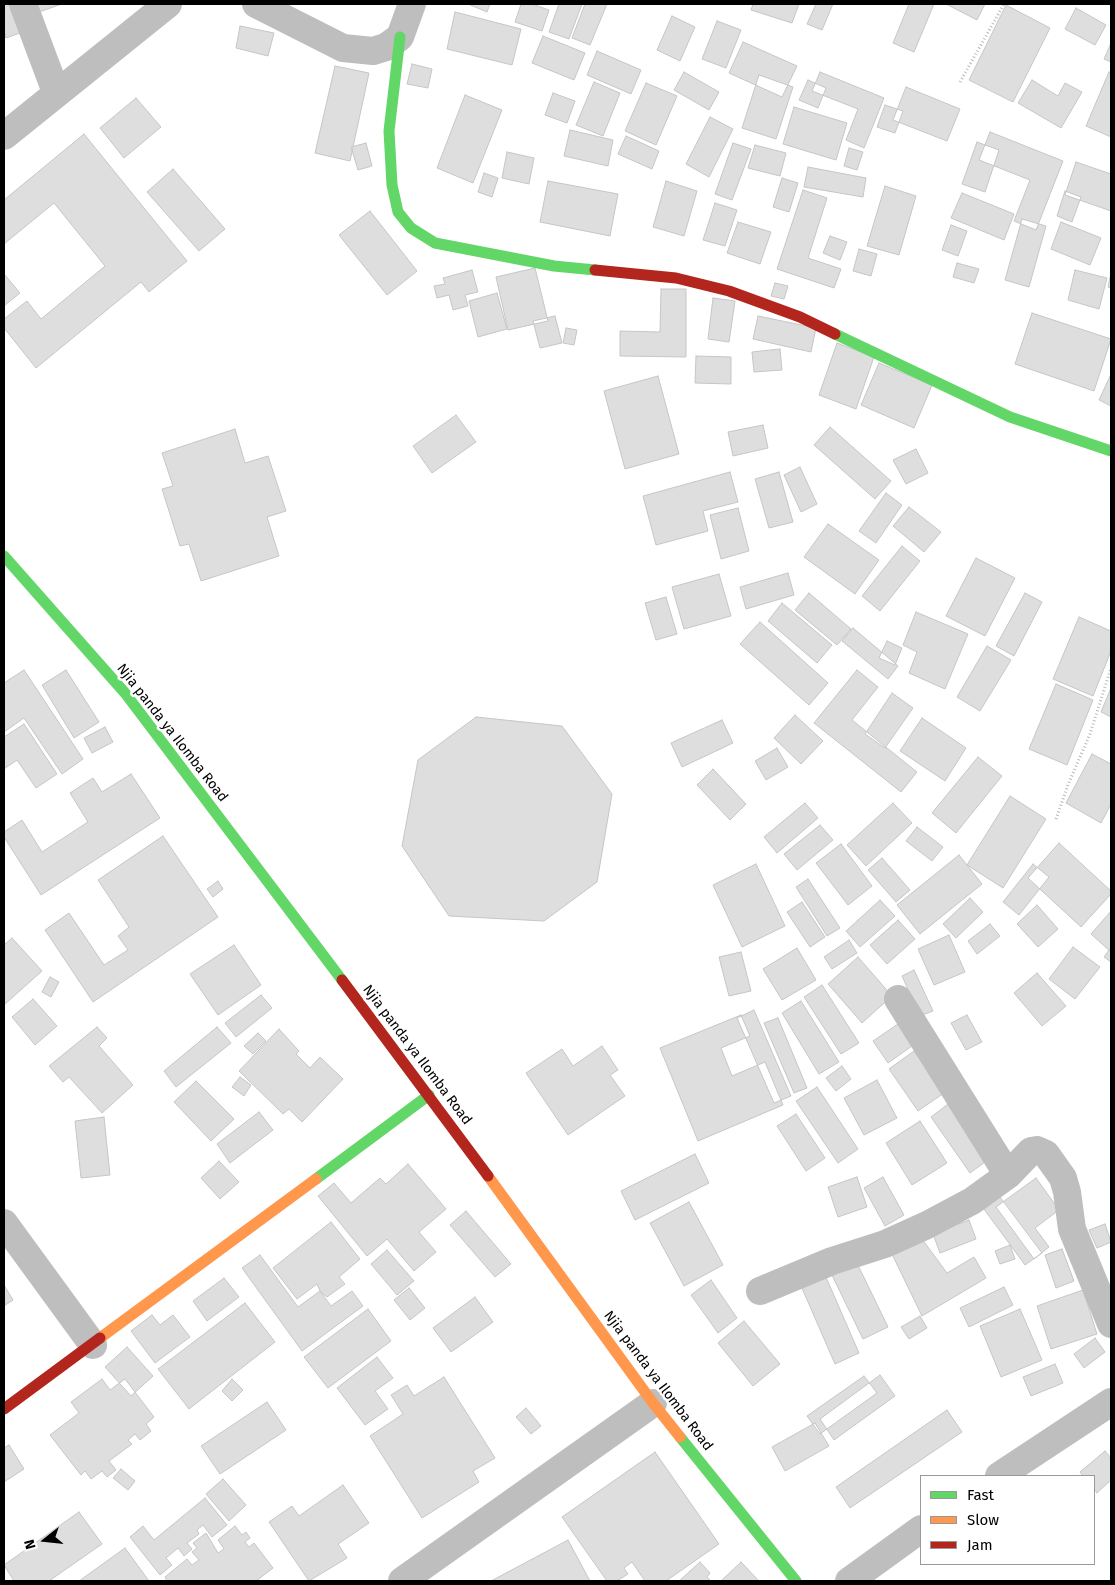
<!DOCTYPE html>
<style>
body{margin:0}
#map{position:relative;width:1115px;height:1585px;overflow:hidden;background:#fff;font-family:"Fira Sans",sans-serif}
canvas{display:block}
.frame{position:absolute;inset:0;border:5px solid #000;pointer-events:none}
.legend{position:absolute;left:920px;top:1475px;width:175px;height:90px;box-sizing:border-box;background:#fff;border:1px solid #999;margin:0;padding:6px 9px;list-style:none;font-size:15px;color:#000}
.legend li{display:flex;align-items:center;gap:10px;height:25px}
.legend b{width:25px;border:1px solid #999}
.north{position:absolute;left:20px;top:1515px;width:50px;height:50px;-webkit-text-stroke:4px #fff;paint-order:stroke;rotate:254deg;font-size:14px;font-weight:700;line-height:20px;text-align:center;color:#000}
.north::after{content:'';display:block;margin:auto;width:18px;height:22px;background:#000;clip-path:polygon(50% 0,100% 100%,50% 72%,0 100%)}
</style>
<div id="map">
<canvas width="1115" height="1585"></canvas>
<div class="frame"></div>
<ul class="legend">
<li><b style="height:6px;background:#63d668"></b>Fast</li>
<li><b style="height:6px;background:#ff974d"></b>Slow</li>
<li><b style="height:6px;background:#b3261e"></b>Jam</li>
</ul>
<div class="north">N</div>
</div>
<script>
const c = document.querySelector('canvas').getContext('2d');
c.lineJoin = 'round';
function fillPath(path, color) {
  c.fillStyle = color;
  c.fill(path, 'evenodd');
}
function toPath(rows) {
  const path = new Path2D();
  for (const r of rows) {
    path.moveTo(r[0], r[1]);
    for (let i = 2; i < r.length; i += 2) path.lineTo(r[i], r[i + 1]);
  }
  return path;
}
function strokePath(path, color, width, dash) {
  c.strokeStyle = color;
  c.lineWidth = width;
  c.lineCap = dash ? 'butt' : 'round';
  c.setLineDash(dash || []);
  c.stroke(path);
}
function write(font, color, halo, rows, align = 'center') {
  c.font = font + ' "Fira Sans",sans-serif';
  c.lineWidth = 5;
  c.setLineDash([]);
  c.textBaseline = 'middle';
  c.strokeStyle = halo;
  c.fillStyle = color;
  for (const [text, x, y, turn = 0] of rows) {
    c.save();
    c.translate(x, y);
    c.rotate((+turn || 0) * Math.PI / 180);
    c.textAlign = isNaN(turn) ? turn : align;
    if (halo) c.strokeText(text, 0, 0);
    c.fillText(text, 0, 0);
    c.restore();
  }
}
const building = toPath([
 [4,4,22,4,31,29,6,38,4,31,4,4],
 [36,4,62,4,39,12,36,4],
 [468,4,490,4,487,12,468,4],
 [521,4,532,4,549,10,542,31,515,22,521,4],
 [559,4,582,4,569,39,549,32,559,4],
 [585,4,607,4,590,45,572,38,585,4],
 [753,4,799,4,792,23,751,10,753,4],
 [816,4,833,4,822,30,807,24,816,4],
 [909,4,934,4,914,52,893,43,909,4],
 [946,4,985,4,977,20,946,4],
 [1006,5,1050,28,1013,102,969,80,1006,5],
 [1076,8,1106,25,1095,45,1065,29,1076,8],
 [455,12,521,29,512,65,447,49,455,12],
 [672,16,695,27,680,61,657,50,672,16],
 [717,21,741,30,726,68,702,59,717,21],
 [240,26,274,33,268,56,236,48,240,26],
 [543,36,585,53,574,80,532,63,543,36],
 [743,42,797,66,782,97,729,73,743,42],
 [1111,43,1111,62,1104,59,1111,43],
 [597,51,641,70,631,94,587,75,597,51],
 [412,64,432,69,428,88,407,84,412,64],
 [335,66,369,73,350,161,315,153,335,66],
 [684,72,719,92,709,110,674,90,684,72],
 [820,72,884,98,864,148,846,140,858,109,812,91,820,72],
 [1109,72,1111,73,1111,137,1086,126,1109,72],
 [759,75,793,87,776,139,742,128,759,75],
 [808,80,826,88,818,108,799,100,808,80],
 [1032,80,1058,96,1065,83,1082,92,1061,128,1018,103,1032,80],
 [594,82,620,93,603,136,576,125,594,82],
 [646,83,677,96,656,145,625,131,646,83],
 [906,87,960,109,947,141,893,120,906,87],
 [553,93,575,101,567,123,545,115,553,93],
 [465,95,502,110,473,183,437,168,465,95],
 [136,98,161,127,124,158,100,128,136,98],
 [885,105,903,111,895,133,877,127,885,105],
 [794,107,847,123,836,160,783,144,794,107],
 [710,117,733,129,709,177,686,164,710,117],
 [570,130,613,140,608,166,564,156,570,130],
 [990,132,1063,161,1036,230,1014,221,1030,180,979,160,990,132],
 [84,134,187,261,149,292,141,282,36,368,4,328,4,319,27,301,41,319,105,266,54,203,4,244,4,200,84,134],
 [626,136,659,151,652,169,618,154,626,136],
 [977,142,999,150,985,192,962,184,977,142],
 [366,143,372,166,358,170,351,147,366,143],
 [733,143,751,149,732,200,715,194,733,143],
 [755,145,786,153,780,176,748,168,755,145],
 [849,148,863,152,857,170,844,166,849,148],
 [507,152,534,158,529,184,502,178,507,152],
 [1076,162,1111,174,1111,211,1065,195,1076,162],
 [808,167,866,178,863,197,804,187,808,167],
 [173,169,225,229,199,251,147,192,173,169],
 [484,173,498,178,492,197,478,192,484,173],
 [782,178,798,183,789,212,773,207,782,178],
 [548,181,618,194,610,236,540,222,548,181],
 [666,181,697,191,684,236,653,227,666,181],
 [885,186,916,196,899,255,867,246,885,186],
 [803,190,827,198,808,258,841,269,834,288,777,269,803,190],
 [1065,191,1081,197,1072,222,1057,216,1065,191],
 [962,193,1014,214,1004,240,951,218,962,193],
 [715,203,737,210,725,246,703,240,715,203],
 [370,211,417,271,387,295,339,235,370,211],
 [1022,219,1046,226,1029,287,1005,280,1022,219],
 [738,222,771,232,760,264,727,253,738,222],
 [1061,222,1101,238,1090,265,1051,249,1061,222],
 [951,225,967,231,958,256,942,250,951,225],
 [830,236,847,242,840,260,823,253,830,236],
 [859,249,877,254,871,276,853,271,859,249],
 [957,263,979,269,974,283,953,277,957,263],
 [535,268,548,321,508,330,496,277,535,268],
 [472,270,478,292,465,295,468,306,453,310,449,295,437,298,434,286,445,284,443,278,472,270],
 [1075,270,1107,278,1099,309,1068,300,1075,270],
 [1111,273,1111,288,1108,287,1111,273],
 [4,274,20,293,4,306,4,274],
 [775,283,788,286,784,299,771,296,775,283],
 [661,289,686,289,686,357,620,356,620,331,660,332,661,289],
 [497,293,507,329,478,337,469,301,497,293],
 [713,298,735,301,729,342,708,339,713,298],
 [1032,313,1111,339,1094,391,1015,364,1032,313],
 [555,316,562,343,540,348,533,321,555,316],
 [758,316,816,328,811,352,753,339,758,316],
 [566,328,577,330,574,345,563,343,566,328],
 [837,343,874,357,856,409,819,395,837,343],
 [780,349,782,370,754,372,752,352,780,349],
 [696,356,731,357,731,384,695,383,696,356],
 [879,363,932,385,914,428,861,405,879,363],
 [1111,374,1111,406,1099,400,1111,374],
 [658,376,679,454,625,469,604,391,658,376],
 [456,415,476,442,432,473,413,446,456,415],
 [763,425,768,448,733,456,728,432,763,425],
 [830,427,891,481,875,499,814,445,830,427],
 [235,429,245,463,268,456,286,511,267,517,279,556,201,581,189,544,180,546,162,489,173,486,162,453,235,429],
 [916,449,928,473,906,484,893,460,916,449],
 [800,467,817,504,801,512,784,475,800,467],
 [730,472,738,502,703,511,708,531,656,545,643,496,730,472],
 [779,472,793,522,769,528,755,479,779,472],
 [886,493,902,505,876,543,859,531,886,493],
 [909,507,941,532,924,552,893,526,909,507],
 [738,508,749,551,721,559,710,515,738,508],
 [828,524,879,560,855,594,804,557,828,524],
 [902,546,920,561,880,611,862,596,902,546],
 [976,558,1015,578,985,636,946,616,976,558],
 [788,573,794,595,746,609,740,587,788,573],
 [719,574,731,616,684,629,672,587,719,574],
 [809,593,851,629,837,645,795,610,809,593],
 [1025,593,1042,602,1014,656,996,646,1025,593],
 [666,597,677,634,656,640,645,603,666,597],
 [782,603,832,645,817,663,768,621,782,603],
 [916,612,968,634,945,689,909,673,917,652,903,645,916,612],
 [1079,617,1111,631,1111,651,1093,696,1053,679,1079,617],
 [760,622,828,683,809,705,740,644,760,622],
 [853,628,898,666,888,679,842,641,853,628],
 [887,641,902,648,895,665,879,658,887,641],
 [987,646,1011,660,980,711,957,697,987,646],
 [24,670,83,759,62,774,24,718,4,732,4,683,24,670],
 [66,670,99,722,74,738,42,685,66,670],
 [857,670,878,687,852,720,917,772,901,792,814,723,857,670],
 [1056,684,1093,700,1067,765,1029,749,1056,684],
 [1111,688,1111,717,1101,712,1111,688],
 [892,693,913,708,885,748,865,734,892,693],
 [795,715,823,741,801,764,774,738,795,715],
 [476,717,562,726,612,794,597,882,544,921,449,916,402,846,418,760,476,717],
 [922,718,966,748,945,781,900,751,922,718],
 [722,720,733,743,682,767,671,743,722,720],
 [24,724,57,774,36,788,17,760,4,769,4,737,24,724],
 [105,727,113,742,92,753,84,738,105,727],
 [777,748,788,767,766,780,755,761,777,748],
 [1092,754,1111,764,1111,804,1101,823,1066,803,1092,754],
 [978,757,1002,776,956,833,932,813,978,757],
 [713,769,746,804,730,820,697,785,713,769],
 [131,774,160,818,41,895,4,837,4,832,22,820,42,852,88,822,70,793,93,778,102,792,131,774],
 [1010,796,1046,819,1003,888,967,865,1010,796],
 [805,803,818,818,777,853,764,837,805,803],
 [893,803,912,823,866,866,847,845,893,803],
 [820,825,833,840,797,870,784,854,820,825],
 [917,827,943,847,932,861,906,841,917,827],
 [163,836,218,917,93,1002,45,930,69,913,104,965,128,950,118,936,129,927,98,880,163,836],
 [1059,843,1111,891,1111,894,1081,927,1028,878,1059,843],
 [841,844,872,886,848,905,816,863,841,844],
 [959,855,982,884,920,934,897,905,959,855],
 [882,858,910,890,896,902,868,870,882,858],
 [756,864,785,926,742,947,713,885,756,864],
 [1033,864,1049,877,1019,915,1003,902,1033,864],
 [808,879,840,928,827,936,796,887,808,879],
 [218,881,223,889,213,897,207,889,218,881],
 [970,898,983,912,956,938,943,924,970,898],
 [880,900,895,916,860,947,846,931,880,900],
 [802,902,825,937,810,947,787,912,802,902],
 [1037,905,1058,929,1038,947,1017,924,1037,905],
 [1111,911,1111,952,1091,934,1111,911],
 [898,920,915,939,887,964,870,945,898,920],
 [990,924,1000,936,977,954,968,941,990,924],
 [949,935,965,972,934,985,918,949,949,935],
 [12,938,42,971,4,1005,4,945,12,938],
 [849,940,857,953,832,969,824,957,849,940],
 [234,945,261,985,218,1015,190,974,234,945],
 [1073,947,1100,967,1075,999,1049,979,1073,947],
 [1111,947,1111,962,1104,957,1111,947],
 [797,948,816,980,782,1000,763,969,797,948],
 [741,952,751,991,729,996,719,957,741,952],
 [858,957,892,996,862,1023,828,984,858,957],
 [914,970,933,1011,920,1016,902,976,914,970],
 [1037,973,1066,1006,1042,1026,1014,993,1037,973],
 [50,977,59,982,51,997,42,992,50,977],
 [822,985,859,1043,841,1054,804,997,822,985],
 [261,995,272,1008,236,1037,225,1023,261,995],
 [33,999,57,1026,35,1045,12,1017,33,999],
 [801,1001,839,1062,819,1074,782,1013,801,1001],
 [754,1010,791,1096,774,1103,737,1018,754,1010],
 [741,1015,750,1036,721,1048,732,1076,765,1062,783,1105,698,1141,660,1048,741,1015],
 [967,1015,982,1042,966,1050,951,1023,967,1015],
 [778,1018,807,1088,794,1093,764,1023,778,1018],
 [898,1024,912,1046,888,1063,873,1041,898,1024],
 [97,1027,107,1038,99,1046,133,1085,102,1113,69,1077,63,1082,49,1066,97,1027],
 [217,1027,231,1043,176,1087,164,1071,217,1027],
 [279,1029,299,1051,296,1054,310,1068,320,1057,343,1079,302,1122,289,1109,283,1114,239,1071,279,1029],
 [258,1033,266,1041,253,1054,244,1046,258,1033],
 [602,1046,618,1070,610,1075,625,1096,568,1135,526,1073,562,1049,573,1066,602,1046],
 [914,1051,944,1093,918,1111,889,1069,914,1051],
 [842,1066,851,1079,836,1091,826,1078,842,1066],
 [240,1077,251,1085,244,1096,232,1087,240,1077],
 [877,1080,897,1118,864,1135,844,1098,877,1080],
 [196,1081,234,1119,211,1141,174,1102,196,1081],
 [817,1087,858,1149,838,1163,796,1101,817,1087],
 [952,1101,992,1157,970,1173,931,1117,952,1101],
 [259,1112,273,1130,230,1163,217,1144,259,1112],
 [796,1114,825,1158,806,1171,777,1126,796,1114],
 [104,1117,110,1175,81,1178,75,1121,104,1117],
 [920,1121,947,1163,912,1185,886,1143,920,1121],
 [695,1154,709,1183,635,1220,621,1191,695,1154],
 [219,1161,239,1182,220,1199,201,1178,219,1161],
 [408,1164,446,1209,419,1232,436,1252,414,1271,387,1239,367,1256,318,1196,334,1183,351,1203,380,1178,386,1184,408,1164],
 [857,1177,867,1207,838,1217,828,1187,857,1177],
 [883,1177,904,1215,885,1226,864,1188,883,1177],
 [1036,1178,1059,1210,1035,1228,1049,1247,1034,1259,996,1207,1036,1178],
 [994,1189,1042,1253,1025,1265,978,1201,994,1189],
 [689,1202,723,1265,684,1286,650,1223,689,1202],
 [466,1211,511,1264,495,1277,450,1225,466,1211],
 [969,1220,976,1239,940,1253,933,1234,969,1220],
 [331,1222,360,1259,339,1277,345,1284,327,1297,320,1291,317,1284,297,1299,273,1268,331,1222],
 [1105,1224,1111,1242,1097,1248,1089,1230,1105,1224],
 [922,1239,947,1273,974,1257,986,1278,922,1316,889,1248,922,1239],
 [1010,1245,1015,1259,1000,1264,995,1251,1010,1245],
 [1062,1249,1074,1281,1056,1288,1045,1255,1062,1249],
 [387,1250,414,1281,397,1295,371,1264,387,1250],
 [260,1255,298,1307,320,1291,331,1306,352,1291,363,1306,302,1351,242,1268,260,1255],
 [855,1259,888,1327,863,1339,830,1271,855,1259],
 [822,1268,859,1353,835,1364,798,1279,822,1268],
 [224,1278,239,1297,207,1321,193,1301,224,1278],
 [711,1280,737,1318,718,1333,691,1295,711,1280],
 [4,1285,13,1300,4,1306,4,1285],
 [1004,1287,1013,1305,969,1327,960,1308,1004,1287],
 [409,1288,425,1308,410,1320,394,1300,409,1288],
 [1083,1290,1097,1334,1051,1349,1037,1306,1083,1290],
 [475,1297,493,1322,451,1352,433,1328,475,1297],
 [245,1303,275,1342,189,1409,158,1369,245,1303],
 [368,1309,391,1341,328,1388,304,1357,368,1309],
 [1020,1309,1042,1360,1001,1377,980,1326,1020,1309],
 [152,1315,160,1325,173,1315,190,1337,155,1363,131,1331,152,1315],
 [920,1316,927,1328,909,1339,901,1327,920,1316],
 [744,1321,780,1364,753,1386,718,1343,744,1321],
 [1095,1338,1105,1352,1084,1368,1074,1354,1095,1338],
 [127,1347,153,1376,131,1396,105,1367,127,1347],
 [377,1357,393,1378,375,1391,388,1409,365,1425,337,1388,377,1357],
 [1055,1364,1063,1383,1031,1396,1023,1377,1055,1364],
 [880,1375,895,1396,834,1440,820,1419,880,1375],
 [864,1376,877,1393,820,1434,807,1416,864,1376],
 [444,1377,495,1458,473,1471,479,1482,422,1518,370,1436,403,1414,391,1395,407,1385,414,1396,444,1377],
 [102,1379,110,1390,125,1379,154,1417,146,1424,151,1431,140,1440,135,1434,128,1440,132,1444,109,1461,116,1470,107,1477,102,1471,91,1479,85,1471,81,1475,50,1435,79,1413,71,1402,102,1379],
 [232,1379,243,1390,232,1401,222,1391,232,1379],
 [267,1402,286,1430,220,1474,201,1446,267,1402],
 [526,1408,541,1426,531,1434,516,1417,526,1408],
 [947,1410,962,1432,850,1508,836,1487,947,1410],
 [815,1423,829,1446,785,1471,772,1447,815,1423],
 [9,1445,24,1469,4,1482,4,1448,9,1445],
 [1105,1451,1111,1458,1111,1480,1097,1493,1094,1489,1094,1476,1083,1476,1080,1472,1105,1451],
 [655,1452,719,1544,666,1581,645,1581,632,1562,624,1568,628,1574,617,1581,607,1581,562,1517,655,1452],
 [121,1469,135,1481,128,1490,113,1478,121,1469],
 [223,1479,246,1505,229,1521,206,1494,223,1479],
 [343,1485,369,1523,338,1544,347,1558,309,1581,269,1522,292,1506,299,1516,343,1485],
 [205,1498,227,1525,212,1537,203,1525,197,1530,199,1534,187,1543,192,1549,184,1556,178,1548,166,1558,172,1565,160,1575,130,1537,143,1526,154,1540,205,1498],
 [79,1512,102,1544,49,1581,14,1581,4,1565,79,1512],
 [235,1526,242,1535,246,1532,250,1538,245,1542,249,1547,254,1543,273,1568,256,1581,167,1581,165,1577,187,1559,192,1565,199,1560,192,1552,197,1548,193,1543,206,1533,218,1553,224,1549,218,1540,235,1526],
 [568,1540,590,1581,491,1581,568,1540],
 [125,1548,149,1581,79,1581,125,1548],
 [700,1562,710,1573,707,1577,711,1581,679,1581,700,1562],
 [741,1562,759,1581,721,1581,741,1562]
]);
const path = toPath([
 [960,82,1004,4],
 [1056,819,1068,785,1090,734,1111,668]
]);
const street = toPath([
 [23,4,56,92],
 [256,4,343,48,373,51,386,47,400,37,412,4],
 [4,136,168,4],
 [898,999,1008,1175],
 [4,1223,93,1345],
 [760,1291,832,1261,885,1244,927,1225,972,1201,1008,1175,1031,1151,1037,1150,1046,1154,1063,1178,1067,1192,1072,1229,1111,1324],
 [999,1476,1111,1402],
 [402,1581,653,1403],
 [849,1581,921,1529]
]);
const fast = toPath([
 [400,37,389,131,392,185,398,212,411,228,435,243,554,266,595,270],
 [835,334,1010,417,1111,451],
 [4,556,125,693,342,980],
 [316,1179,429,1095],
 [680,1437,796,1581]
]);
const slow = toPath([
 [488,1176,653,1403,680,1437],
 [100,1338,316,1179]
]);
const jam = toPath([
 [595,270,676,278,729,291,800,317,835,334],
 [342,980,488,1176],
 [4,1409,100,1338]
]);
const streetNames = [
 ["Njia panda ya Ilomba Road",172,733,52],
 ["Njia panda ya Ilomba Road",417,1055,53],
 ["Njia panda ya Ilomba Road",658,1381,53]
];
fillPath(building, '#dedede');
strokePath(building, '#c6c6c6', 1);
strokePath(path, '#b9b9b9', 3, [1, 2.5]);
strokePath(street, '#bebebe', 28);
strokePath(fast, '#63d668', 11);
strokePath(slow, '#ff974d', 11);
strokePath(jam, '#b3261e', 11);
write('14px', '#000', '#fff', streetNames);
</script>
